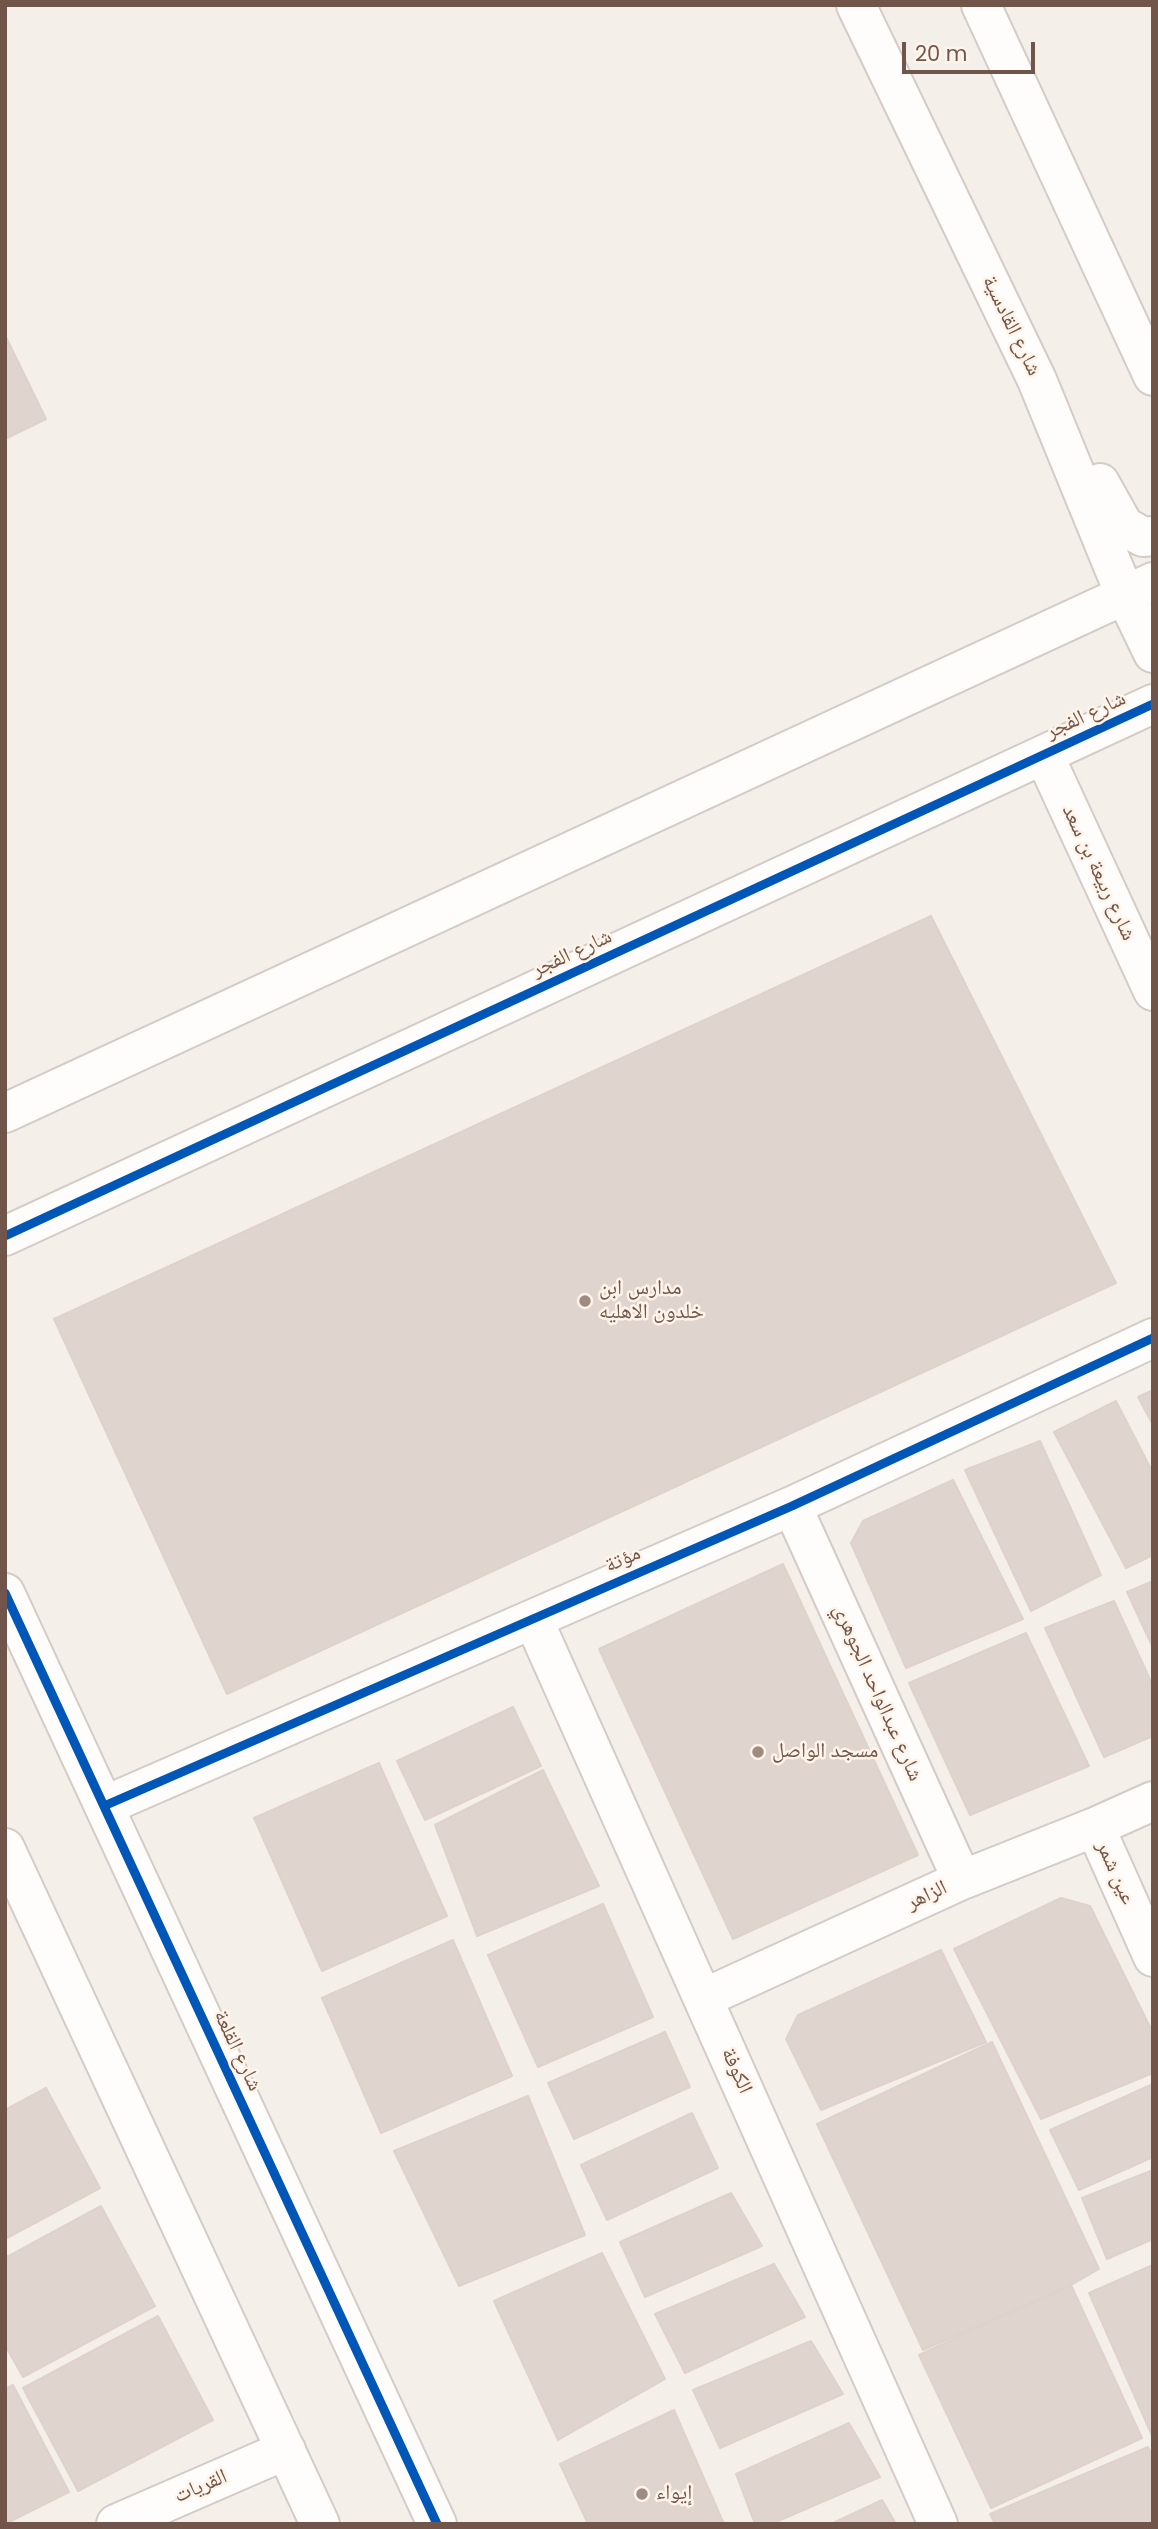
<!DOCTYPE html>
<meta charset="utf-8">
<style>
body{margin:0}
#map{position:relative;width:1158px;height:2529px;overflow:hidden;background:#f5efe9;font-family:Poppins,sans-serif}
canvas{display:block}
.frame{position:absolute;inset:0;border:7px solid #72554a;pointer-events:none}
.scale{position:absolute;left:902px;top:42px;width:133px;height:32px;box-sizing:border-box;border:4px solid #72554a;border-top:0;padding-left:9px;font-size:21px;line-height:24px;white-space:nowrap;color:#72554a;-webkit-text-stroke:5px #fef4e9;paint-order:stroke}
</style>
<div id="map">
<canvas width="1158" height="2529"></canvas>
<div class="frame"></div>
<div class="scale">20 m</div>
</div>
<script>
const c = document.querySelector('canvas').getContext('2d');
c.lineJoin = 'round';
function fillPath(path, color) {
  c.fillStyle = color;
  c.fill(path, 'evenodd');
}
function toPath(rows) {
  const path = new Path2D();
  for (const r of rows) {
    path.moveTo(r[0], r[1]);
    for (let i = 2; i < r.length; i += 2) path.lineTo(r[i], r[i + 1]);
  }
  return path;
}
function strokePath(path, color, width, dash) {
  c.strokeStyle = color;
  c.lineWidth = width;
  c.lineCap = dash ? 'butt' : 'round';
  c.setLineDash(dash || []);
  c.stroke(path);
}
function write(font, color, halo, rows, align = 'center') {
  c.font = font + ' Poppins,"Noto Naskh Arabic",sans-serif';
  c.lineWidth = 5;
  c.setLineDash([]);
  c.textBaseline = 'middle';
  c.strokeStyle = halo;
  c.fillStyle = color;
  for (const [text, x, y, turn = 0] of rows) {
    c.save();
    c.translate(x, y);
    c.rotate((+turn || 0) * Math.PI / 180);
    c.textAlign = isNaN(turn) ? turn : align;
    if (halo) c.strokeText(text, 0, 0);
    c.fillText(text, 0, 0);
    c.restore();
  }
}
const building = toPath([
 [5,335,46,419,5,439,5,335],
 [931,916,1116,1283,227,1694,54,1319,931,916],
 [1153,1390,1153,1425,1138,1397,1153,1390],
 [1116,1401,1153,1473,1153,1555,1126,1568,1054,1432,1116,1401],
 [1040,1441,1101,1575,1031,1611,965,1470,1040,1441],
 [953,1480,1023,1619,906,1668,851,1543,863,1521,953,1480],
 [783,1564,918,1855,733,1939,599,1649,783,1564],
 [1153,1581,1153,1648,1127,1592,1153,1581],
 [1114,1601,1153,1686,1153,1736,1104,1757,1045,1628,1114,1601],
 [1026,1633,1089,1766,970,1815,909,1683,1026,1633],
 [513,1707,541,1766,425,1820,397,1761,513,1707],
 [379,1763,447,1916,322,1971,254,1818,379,1763],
 [543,1770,599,1886,477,1936,435,1825,543,1770],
 [1061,1898,1090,1906,1153,2033,1153,2073,1041,2119,954,1949,1061,1898],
 [603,1904,653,2017,538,2067,488,1955,603,1904],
 [453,1940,512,2076,381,2133,322,1998,453,1940],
 [941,1950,986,2042,821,2110,786,2039,798,2015,941,1950],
 [665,2032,690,2087,574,2139,548,2083,665,2032],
 [992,2042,1099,2269,1071,2285,923,2350,817,2124,992,2042],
 [1153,2084,1153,2157,1079,2190,1050,2130,1153,2084],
 [46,2088,100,2188,5,2239,5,2110,46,2088],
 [528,2096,585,2235,459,2286,394,2151,528,2096],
 [692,2113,718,2168,607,2220,581,2165,692,2113],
 [1153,2170,1153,2239,1107,2259,1082,2198,1153,2170],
 [731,2193,762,2246,645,2297,620,2242,731,2193],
 [101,2206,155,2306,23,2377,5,2345,5,2258,101,2206],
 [602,2253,665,2379,558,2440,494,2301,602,2253],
 [774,2264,805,2317,685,2373,655,2314,774,2264],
 [1153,2265,1153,2438,1089,2293,1153,2265],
 [1071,2285,1142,2438,991,2508,919,2355,1071,2285],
 [158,2316,213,2420,78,2491,23,2388,158,2316],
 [811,2341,843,2394,720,2448,693,2390,811,2341],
 [13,2385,69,2492,5,2524,5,2389,13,2385],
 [674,2410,724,2524,588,2524,560,2464,674,2410],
 [849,2423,880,2477,771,2524,755,2524,736,2474,849,2423],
 [1148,2447,1153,2457,1153,2524,995,2524,990,2514,1148,2447],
 [882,2500,896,2524,831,2524,882,2500]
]);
const minor = toPath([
 [1044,755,1153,991],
 [792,1506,962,1880],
 [533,1619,938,2524],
 [104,1806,792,1506,1153,1338],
 [1095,1827,1153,1957],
 [704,1998,962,1880,1095,1827,1153,1801],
 [116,2524,286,2450]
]);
const tertiary = toPath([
 [856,5,1037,380,1125,595,1153,653],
 [981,5,1153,376],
 [1100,483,1124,526,1143,537,1153,536],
 [5,1113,1153,582],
 [5,1236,1153,704],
 [5,1593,437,2524],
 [5,1848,320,2524]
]);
const cycleway = toPath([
 [5,1236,1153,704],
 [5,1593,437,2524],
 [104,1806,792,1506,1153,1338]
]);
const markers = [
 [585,1301,7,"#a08b82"],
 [758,1752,7,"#a08b82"],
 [642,2494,7,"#a08b82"]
];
const streetNames = [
 ["شارع القادسية",1011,326,64],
 ["شارع الفجر",1086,716,-25],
 ["شارع ربيعة بن سعد",1098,873,65],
 ["شارع الفجر",572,954,-25],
 ["مؤتة",623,1560,-24],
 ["شارع عبدالواحد الجوهري",877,1693,66],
 ["عين شمر",1115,1873,66],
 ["الزاهر",927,1896,-25],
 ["شارع القلعة",237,2051,65],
 ["الكوفة",736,2071,66],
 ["القريات",201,2487,-23]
];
const poiNames = [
 ["مدارس ابن",599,1289],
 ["خلدون الاهليه",599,1313],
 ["مسجد الواصل",772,1752],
 ["إيواء",656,2494]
];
fillPath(building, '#dfd5ce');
strokePath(building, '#ded2cb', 2);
strokePath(minor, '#d4cbc6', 42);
strokePath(tertiary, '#d4cbc6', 42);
strokePath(minor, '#fefdfc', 38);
strokePath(tertiary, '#fefdfc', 38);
strokePath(cycleway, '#0057b8', 9);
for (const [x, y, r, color] of markers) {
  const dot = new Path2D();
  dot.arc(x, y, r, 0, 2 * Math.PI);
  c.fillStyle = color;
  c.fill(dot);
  strokePath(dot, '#fef4e9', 2.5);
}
write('21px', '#72554a', '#fef4e9', streetNames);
write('21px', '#72554a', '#fef4e9', poiNames, 'left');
</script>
